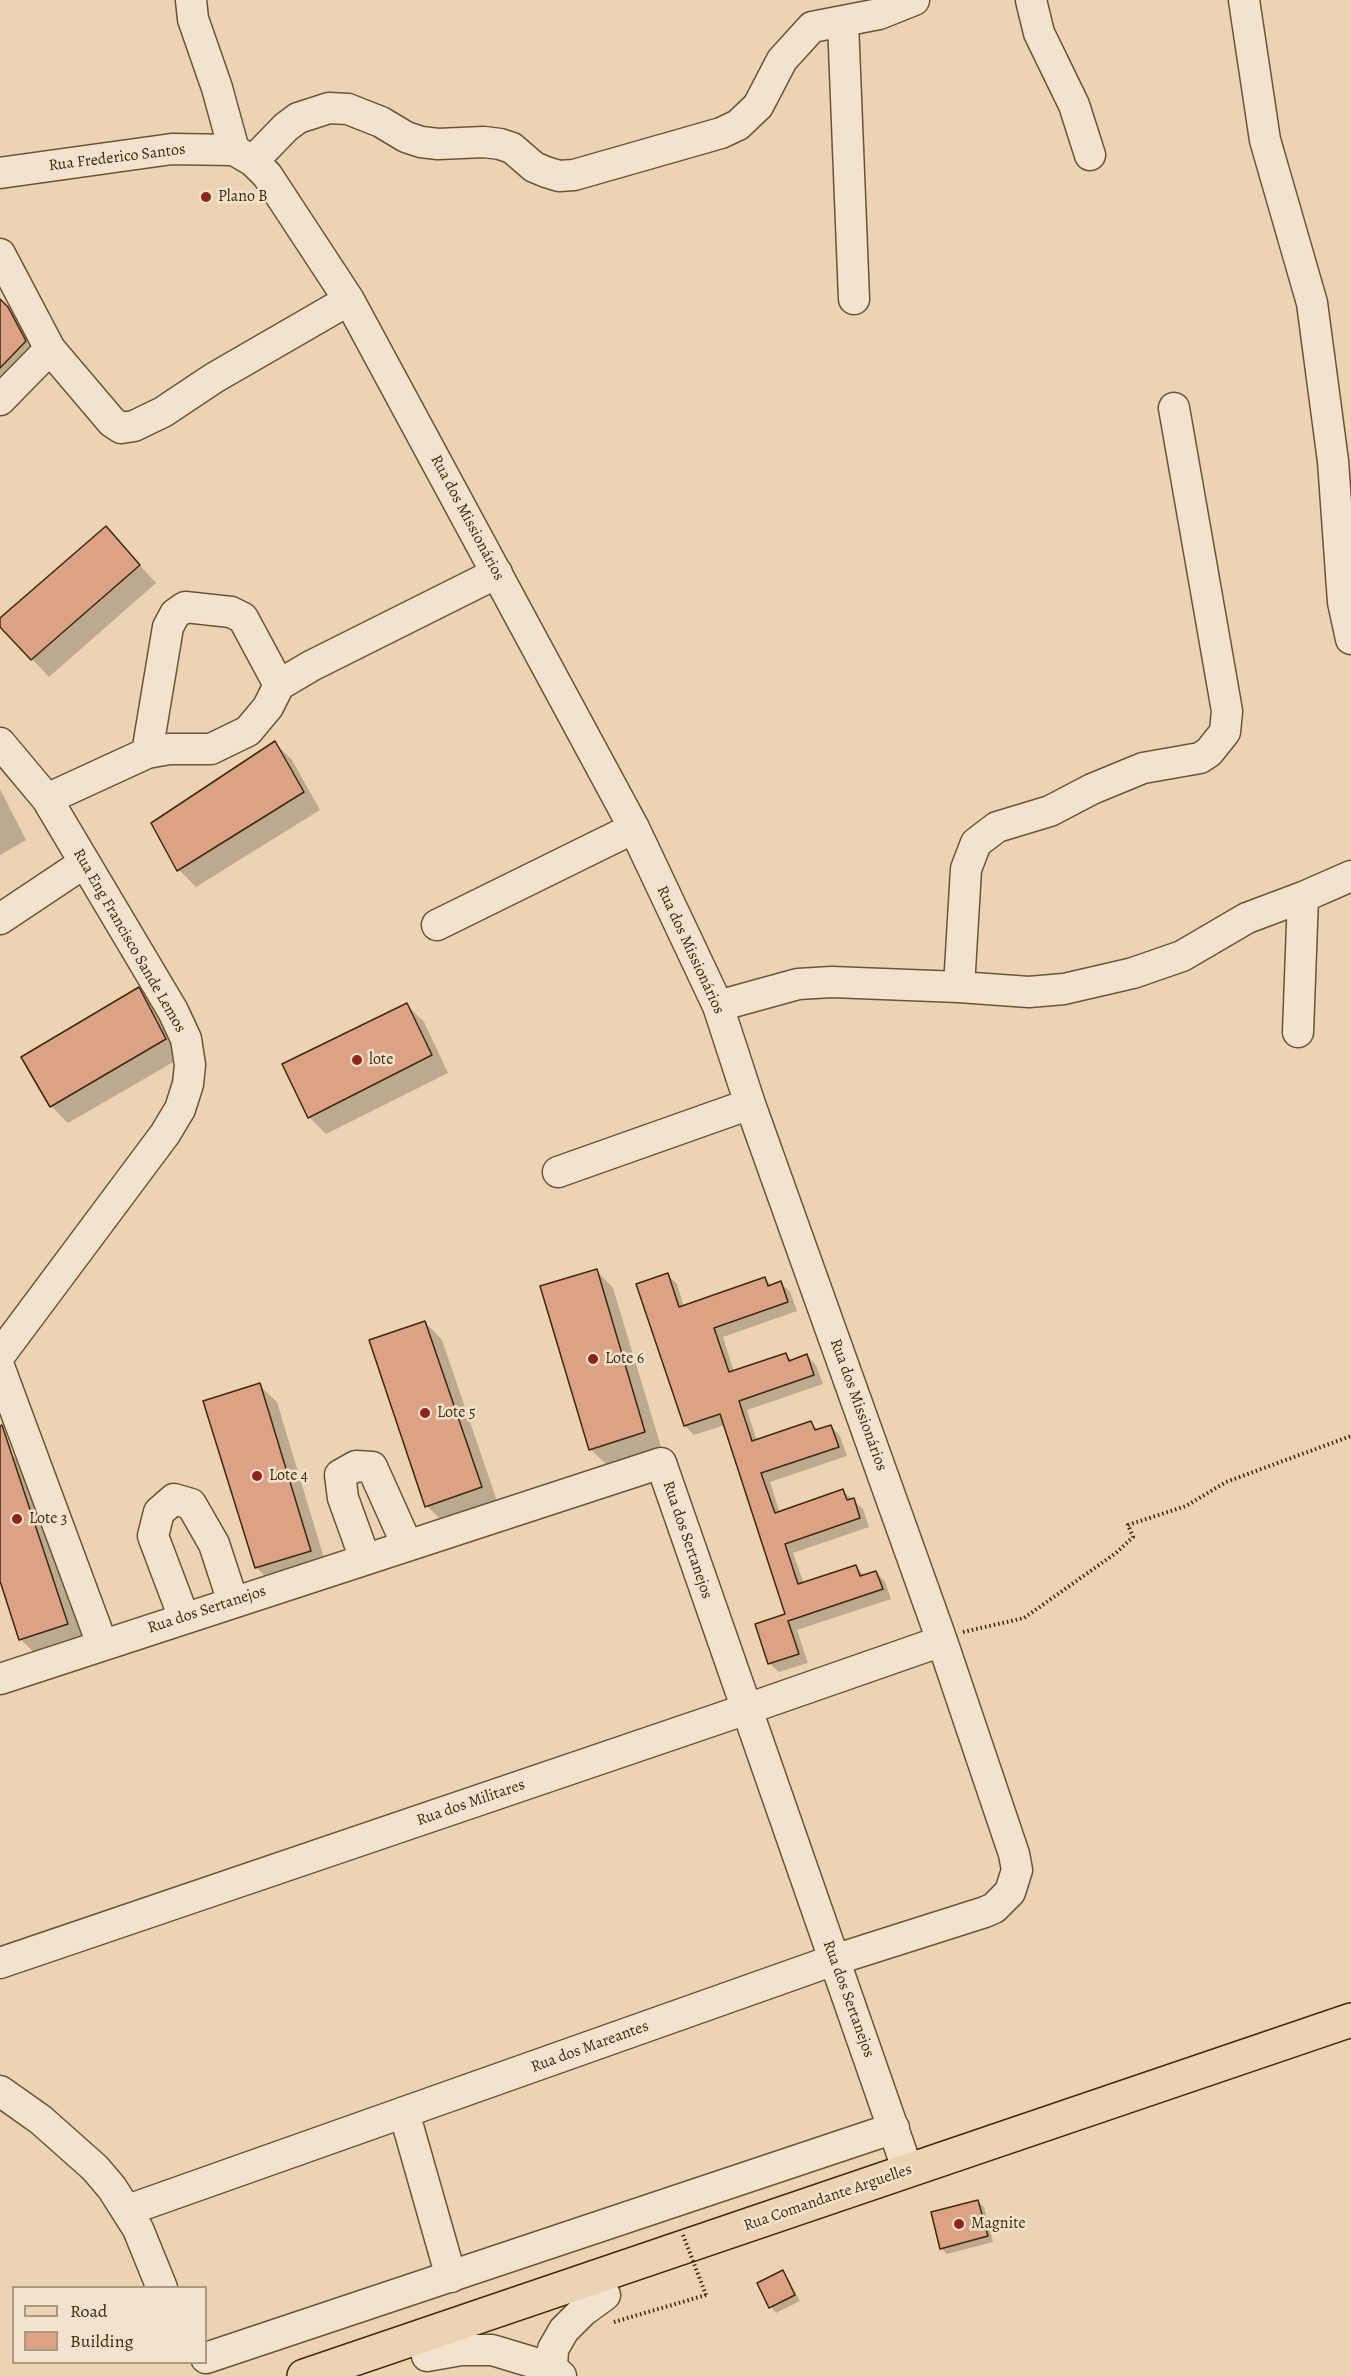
<!DOCTYPE html>
<meta charset="utf-8">
<style>
body{margin:0}
#map{position:relative;width:1351px;height:2376px;overflow:hidden;background:#ecd4b3;font-family:Alegreya,serif}
canvas{display:block}
.legend{position:absolute;left:12px;top:2286px;width:195px;height:78px;box-sizing:border-box;background:#f3e3ce;border:2px solid #ab9980;margin:0;padding:8px 10px;list-style:none;font-size:18px;color:#3e290b}
.legend li{display:flex;align-items:center;gap:12px;height:30px}
.legend b{width:30px;border:2px solid #ab9980}
</style>
<div id="map">
<canvas width="1351" height="2376"></canvas>
<ul class="legend">
<li><b style="height:8px;background:#ecd4b3"></b>Road</li>
<li><b style="height:16px;background:#dca286"></b>Building</li>
</ul>
</div>
<script>
const c = document.querySelector('canvas').getContext('2d');
c.lineJoin = 'round';
function fillPath(path, color) {
  c.fillStyle = color;
  c.fill(path, 'evenodd');
}
function toPath(rows) {
  const path = new Path2D();
  for (const r of rows) {
    path.moveTo(r[0], r[1]);
    for (let i = 2; i < r.length; i += 2) path.lineTo(r[i], r[i + 1]);
  }
  return path;
}
function strokePath(path, color, width, dash) {
  c.strokeStyle = color;
  c.lineWidth = width;
  c.lineCap = dash ? 'butt' : 'round';
  c.setLineDash(dash || []);
  c.stroke(path);
}
function write(font, color, halo, rows, align = 'center') {
  c.font = font + ' Alegreya,serif';
  c.lineWidth = 5;
  c.setLineDash([]);
  c.textBaseline = 'middle';
  c.strokeStyle = halo;
  c.fillStyle = color;
  for (const [text, x, y, turn = 0] of rows) {
    c.save();
    c.translate(x, y);
    c.rotate((+turn || 0) * Math.PI / 180);
    c.textAlign = isNaN(turn) ? turn : align;
    if (halo) c.strokeText(text, 0, 0);
    c.fillText(text, 0, 0);
    c.restore();
  }
}
const shadow = toPath([
 [0,301,25,326,43,359,0,402],
 [106,528,156,583,49,677,0,625,0,620],
 [275,743,292,760,320,810,196,887,179,870],
 [0,789,26,840,0,855],
 [138,989,156,1006,182,1057,68,1123,51,1106],
 [407,1005,424,1022,448,1073,326,1134,309,1117],
 [596,1270,613,1288,662,1450,608,1466,590,1449],
 [667,1275,677,1284,684,1307,765,1278,772,1286,781,1283,790,1292,797,1311,723,1337,734,1372,786,1354,793,1361,807,1356,816,1365,823,1384,747,1410,757,1441,811,1423,818,1430,831,1426,840,1436,847,1456,770,1482,780,1513,843,1491,863,1509,869,1527,793,1553,804,1584,856,1567,865,1576,876,1572,885,1582,891,1599,797,1630,808,1663,779,1672,769,1663,787,1615,725,1425,694,1435,685,1426],
 [425,1322,442,1340,498,1504,444,1523,427,1506],
 [259,1385,277,1402,327,1568,273,1585,256,1567],
 [12,1455,30,1473,85,1641,38,1656,20,1639,0,1576,0,1459],
 [978,2201,984,2207,993,2242,947,2254,941,2248],
 [783,2272,788,2278,800,2301,776,2313,771,2307]
]);
const building = toPath([
 [0,299,8,307,26,341,0,368,0,299],
 [106,526,140,565,31,660,0,627,0,618,106,526],
 [275,741,304,792,177,871,151,823,275,741],
 [139,987,166,1039,50,1107,21,1057,139,987],
 [407,1003,432,1055,308,1118,282,1064,407,1003],
 [597,1269,645,1432,589,1450,540,1286,597,1269],
 [668,1273,679,1307,765,1277,768,1286,781,1281,788,1302,714,1328,729,1372,786,1353,789,1361,807,1354,814,1375,739,1401,752,1441,811,1421,815,1430,831,1425,839,1447,761,1473,775,1513,843,1489,847,1500,854,1498,860,1518,785,1544,798,1584,856,1565,860,1576,876,1571,883,1589,788,1621,799,1654,768,1664,755,1624,785,1614,720,1414,684,1426,636,1284,668,1273],
 [425,1321,482,1487,425,1507,369,1340,425,1321],
 [260,1383,311,1551,255,1568,203,1401,260,1383],
 [2,1425,68,1624,19,1640,0,1581,0,1426,2,1425],
 [978,2200,988,2236,940,2249,931,2212,978,2200],
 [783,2270,795,2295,769,2308,757,2283,783,2270]
]);
const path = toPath([
 [963,1632,1024,1618,1116,1553,1133,1537,1128,1525,1186,1506,1226,1482,1351,1436],
 [614,2322,706,2295]
]);
const minor = toPath([
 [191,0,193,19,217,88,234,150],
 [1031,0,1039,33,1074,105,1090,155],
 [1244,0,1265,140,1312,303,1333,461,1343,602,1351,639],
 [843,22,854,299],
 [253,161,286,127,298,118,329,108,348,109,381,122,406,137,421,142,438,144,484,142,500,144,512,148,534,167,546,172,559,176,574,175,721,133,738,125,758,106,782,60,812,27,879,14,914,0],
 [0,173,172,149,234,150,253,161,267,175,349,300,634,828,718,1006,750,1104,941,1638,1014,1854,1017,1870,1010,1892,994,1908,985,1912,834,1960,128,2210],
 [0,254,50,349,112,422,121,428,134,426,163,412,214,378,349,300],
 [0,400,50,349],
 [0,743,47,799,173,1011,186,1039,190,1065,188,1084,180,1109,165,1134,0,1355],
 [147,753,168,627,175,614,185,607,231,612,243,618,279,685],
 [47,799,147,753,169,749,211,749,248,731,268,707,279,685,311,666,497,573],
 [0,919,84,863],
 [437,925,634,828],
 [959,987,966,869,976,843,997,827,1050,811,1092,789,1143,768,1200,758,1209,752,1225,732,1227,711,1174,408],
 [718,1006,798,984,832,982,959,987,1029,992,1064,989,1133,973,1182,956,1247,918,1303,897,1351,876],
 [1298,1032,1303,897],
 [558,1172,750,1104],
 [0,1369,102,1644],
 [365,1559,343,1498,340,1475,356,1466,372,1467,407,1545],
 [184,1618,153,1536,159,1512,174,1499,191,1504,214,1544,233,1602],
 [0,1679,661,1463,908,2171],
 [0,1963,747,1709,942,1641],
 [0,2091,41,2120,95,2168,112,2188,138,2229,162,2288],
 [404,2112,451,2277],
 [427,2356,461,2350,492,2350,552,2368,561,2376],
 [206,2358,894,2128],
 [552,2368,553,2349,564,2330,583,2311,605,2295]
]);
const major = toPath([
 [304,2376,1351,2020]
]);
const pathBridge = toPath([
 [683,2235,706,2295]
]);
const markers = [
 [206,197,6,"#8f2418"],
 [357,1060,6,"#8f2418"],
 [593,1359,6,"#8f2418"],
 [425,1413,6,"#8f2418"],
 [257,1476,6,"#8f2418"],
 [17,1519,6,"#8f2418"],
 [959,2224,6,"#8f2418"]
];
const streetNames = [
 ["Rua Frederico Santos",117,158,-7],
 ["Rua dos Missionários",467,518,62],
 ["Rua Eng Francisco Sande Lemos",129,941,60],
 ["Rua dos Missionários",690,950,65],
 ["Rua dos Missionários",858,1405,70],
 ["Rua dos Sertanejos",687,1540,71],
 ["Rua dos Sertanejos",207,1610,-18],
 ["Rua dos Militares",471,1803,-19],
 ["Rua dos Sertanejos",848,1999,70],
 ["Rua dos Mareantes",590,2047,-20],
 ["Rua Comandante Arguelles",828,2198,-19]
];
const poiNames = [
 ["Plano B",218,197],
 ["lote",369,1060],
 ["Lote 6",605,1359],
 ["Lote 5",437,1413],
 ["Lote 4",269,1476],
 ["Lote 3",29,1519],
 ["Magnite",971,2224]
];
fillPath(shadow, '#0003');
fillPath(building, '#dca286');
strokePath(building, '#3e290b', 1.5);
strokePath(minor, '#6a5435', 33);
strokePath(major, '#3e290b', 36);
strokePath(path, '#3e290b', 4, [1.5, 3]);
strokePath(minor, '#f3e3ce', 30);
strokePath(major, '#ecd4b3', 33);
strokePath(pathBridge, '#3e290b', 4, [1.5, 3]);
for (const [x, y, r, color] of markers) {
  const dot = new Path2D();
  dot.arc(x, y, r, 0, 2 * Math.PI);
  c.fillStyle = color;
  c.fill(dot);
  strokePath(dot, '#f3e3ce', 2);
}
write('16px', '#3e290b', '#f3e3ce', streetNames);
write('16px', '#3e290b', '#f3e3ce', poiNames, 'left');
</script>
